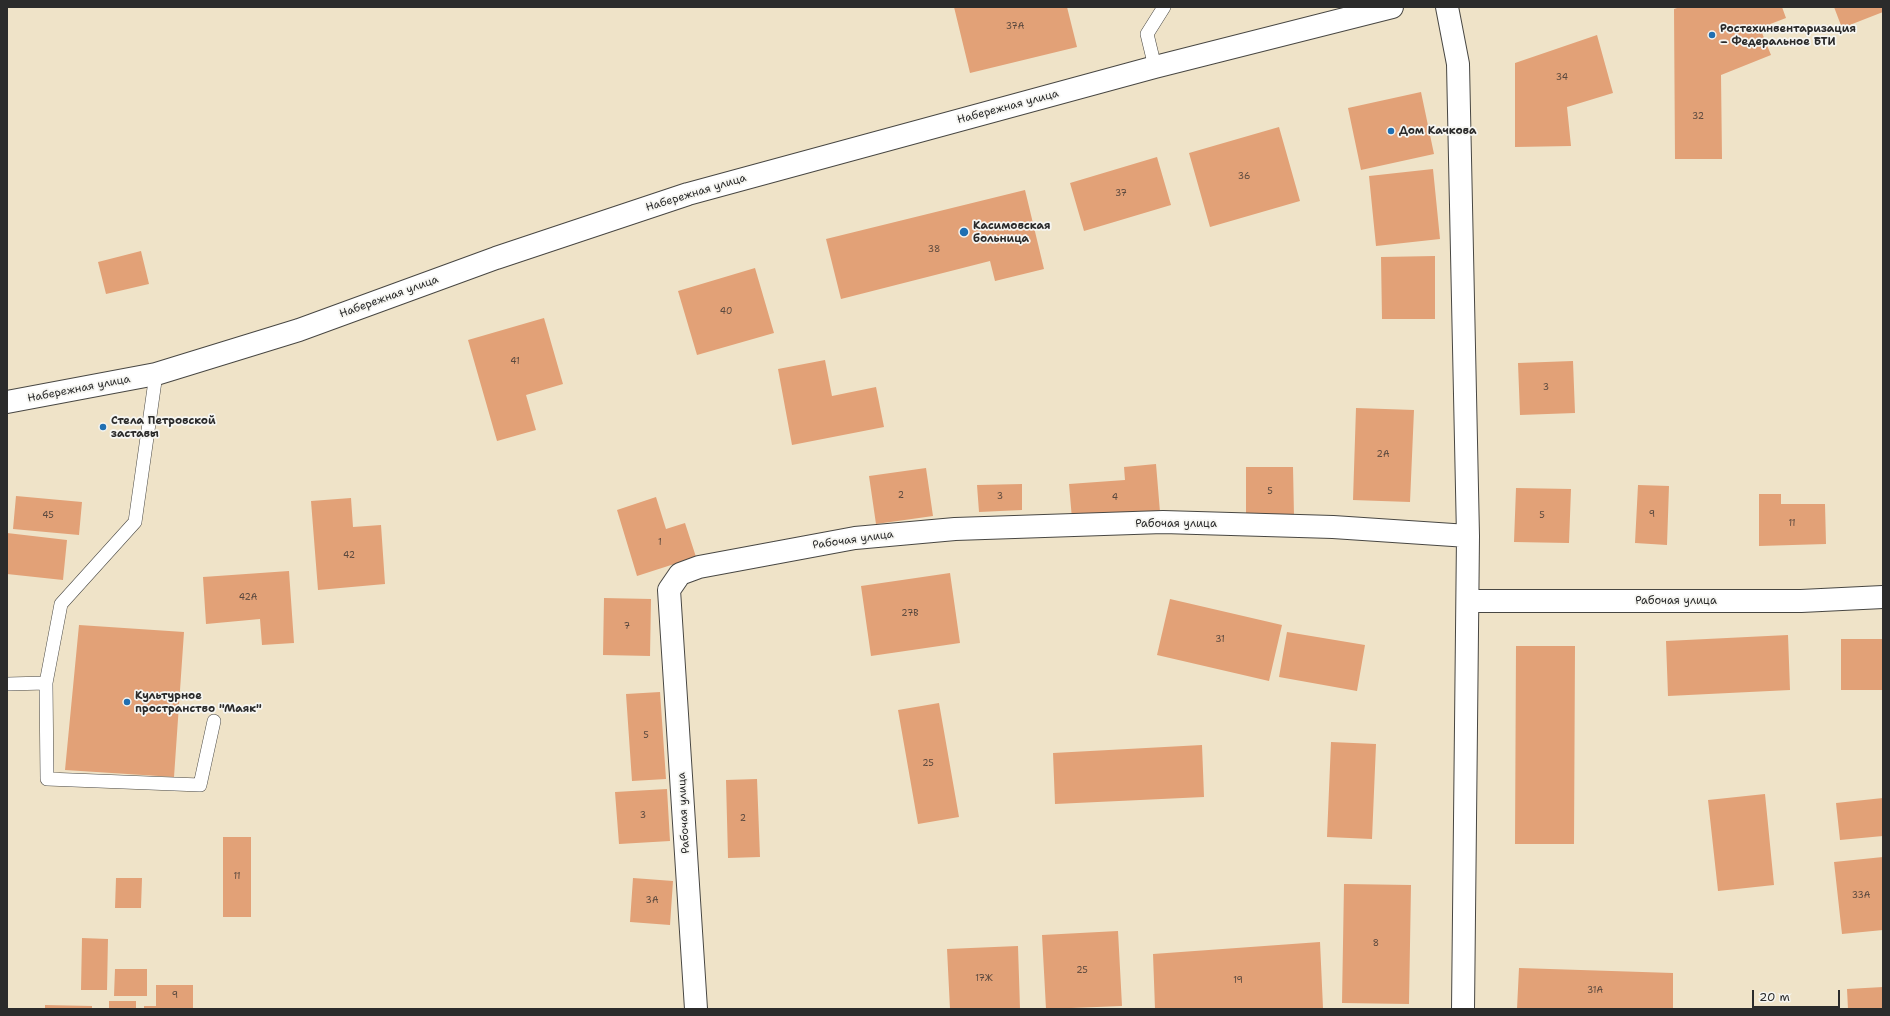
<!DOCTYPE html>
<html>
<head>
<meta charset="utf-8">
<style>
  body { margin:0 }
  #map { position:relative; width:1890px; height:1016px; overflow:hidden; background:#efe3c8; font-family:"Shantell Sans",sans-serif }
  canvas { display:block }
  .frame { position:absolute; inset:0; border:8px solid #2b2b2b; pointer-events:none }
  .scale { position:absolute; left:1752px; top:990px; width:88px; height:18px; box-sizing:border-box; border:2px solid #2b2b2b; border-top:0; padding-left:5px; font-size:12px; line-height:14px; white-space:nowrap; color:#2b2b2b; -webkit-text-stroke:3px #f6f6f2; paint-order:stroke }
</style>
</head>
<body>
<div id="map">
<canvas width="1890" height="1016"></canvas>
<div class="frame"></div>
<div class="scale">20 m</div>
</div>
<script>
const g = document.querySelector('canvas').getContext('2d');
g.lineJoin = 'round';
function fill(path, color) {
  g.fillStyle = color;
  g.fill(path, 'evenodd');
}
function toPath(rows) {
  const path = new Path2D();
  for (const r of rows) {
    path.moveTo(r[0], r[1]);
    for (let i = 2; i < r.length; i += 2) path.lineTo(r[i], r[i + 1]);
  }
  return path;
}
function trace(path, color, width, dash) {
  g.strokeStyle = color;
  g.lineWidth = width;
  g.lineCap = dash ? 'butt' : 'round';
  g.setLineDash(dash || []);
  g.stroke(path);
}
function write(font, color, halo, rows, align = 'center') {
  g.font = font + ' "Shantell Sans",sans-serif';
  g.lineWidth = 3.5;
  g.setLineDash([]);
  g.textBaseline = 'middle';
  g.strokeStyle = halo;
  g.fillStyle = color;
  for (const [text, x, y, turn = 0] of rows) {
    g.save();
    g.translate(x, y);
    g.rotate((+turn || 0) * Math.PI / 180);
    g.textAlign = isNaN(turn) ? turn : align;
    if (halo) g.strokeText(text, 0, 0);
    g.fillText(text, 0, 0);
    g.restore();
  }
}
const building = toPath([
  [954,7,1067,7,1077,47,970,73],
  [1680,7,1782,7,1786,18,1760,28,1771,55,1721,75,1722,159,1675,159,1674,9],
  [1834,7,1883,7,1883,12,1842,28],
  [1597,35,1613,93,1567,107,1571,146,1515,147,1515,63],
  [1421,92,1434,154,1361,170,1348,108],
  [1279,127,1300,201,1210,227,1189,153],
  [1157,157,1171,205,1084,231,1070,183],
  [1433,169,1440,239,1376,246,1369,176],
  [1025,190,1044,269,995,281,990,261,841,299,826,239],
  [141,251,149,284,106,294,98,262],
  [1435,256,1435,319,1382,319,1381,257],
  [755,268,774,333,697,355,678,291],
  [544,318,563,384,526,395,536,430,497,441,468,340],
  [825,360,832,396,876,387,884,427,792,445,778,369],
  [1573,361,1575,413,1520,415,1518,363],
  [1356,408,1414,410,1410,502,1353,500],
  [1156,464,1160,512,1072,519,1069,484,1125,480,1124,467],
  [1246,467,1293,467,1294,516,1246,517],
  [926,468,933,516,876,524,869,476],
  [1022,484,1022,510,979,512,977,485],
  [1638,485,1669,486,1667,545,1635,543],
  [1516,488,1571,489,1569,543,1514,542],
  [1759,494,1781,494,1781,504,1825,504,1826,544,1759,546],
  [16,496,82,502,79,535,13,529],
  [656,497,666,529,685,523,696,557,637,576,617,510],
  [351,498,353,527,381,525,385,584,318,590,311,501],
  [7,533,67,540,63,580,7,574],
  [289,571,294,643,262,645,260,619,206,624,203,577],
  [950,573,960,643,871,656,861,586],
  [604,598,651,599,650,656,603,655],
  [1170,599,1282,625,1269,681,1157,655],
  [79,625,184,632,174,777,65,770],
  [1287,632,1365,645,1357,691,1279,677],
  [1788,635,1790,690,1668,696,1666,641],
  [1841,639,1883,639,1883,690,1841,690],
  [1516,646,1575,646,1574,844,1515,844],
  [660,692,666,779,632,781,626,694],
  [939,703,959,817,918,824,898,710],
  [1331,742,1376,744,1372,839,1327,837],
  [1202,745,1204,797,1055,804,1053,753],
  [757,779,760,857,728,858,726,780],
  [667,789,670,841,619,844,615,792],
  [1765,794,1774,885,1718,891,1708,800],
  [1883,798,1883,836,1840,840,1836,803],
  [223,837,251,837,251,917,223,917],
  [1883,857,1883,930,1842,934,1834,862],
  [116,878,142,878,141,908,115,908],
  [633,878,673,881,670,925,630,922],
  [1344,884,1411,885,1409,1004,1342,1003],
  [1118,931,1122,1006,1046,1009,1042,935],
  [82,938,108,939,107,990,81,990],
  [1320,942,1323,1008,1155,1009,1153,954],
  [1018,946,1020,1009,950,1009,947,949],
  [1519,968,1673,973,1673,1009,1517,1009],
  [115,969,147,969,147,996,114,996],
  [156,985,193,985,193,1009,144,1009,144,1006,156,1006],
  [1883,987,1883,1009,1848,1009,1847,989],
  [109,1001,136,1001,136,1009,109,1009],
  [45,1005,92,1006,92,1009,45,1009]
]);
const service = toPath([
  [1155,67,1147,34,1164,7],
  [156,374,135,522,61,604,46,683,47,779,200,785,214,721],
  [7,684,46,683]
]);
const minor = toPath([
  [1447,7,1458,64,1468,536,1463,1009],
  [7,402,156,374,299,330,496,258,688,194,1155,67,1392,7],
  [1468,601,1801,601,1883,597],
  [696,1009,669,590,680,574,699,567,855,538,955,529,1163,522,1333,527,1468,536]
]);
const markers = [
  [1712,35,4,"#1f6fb2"],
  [1391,131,4,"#1f6fb2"],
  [964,232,5,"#1f6fb2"],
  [103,427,4,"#1f6fb2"],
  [127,702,4,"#1f6fb2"]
];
const numberNames = [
  ["37А",1015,27],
  ["34",1562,78],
  ["32",1698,117],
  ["36",1244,177],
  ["37",1121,194],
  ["38",934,250],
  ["40",726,312],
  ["41",515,362],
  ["3",1546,388],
  ["2А",1383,455],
  ["5",1270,492],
  ["2",901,496],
  ["3",1000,497],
  ["4",1115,498],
  ["9",1652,515],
  ["45",48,516],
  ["5",1542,516],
  ["11",1792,524],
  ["1",660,543],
  ["42",349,556],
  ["42А",248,598],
  ["27В",910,614],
  ["7",627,627],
  ["31",1220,640],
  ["5",646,736],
  ["25",928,764],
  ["3",643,816],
  ["2",743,819],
  ["11",237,877],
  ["33А",1861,896],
  ["3А",652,901],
  ["8",1376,944],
  ["25",1082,971],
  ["17Ж",984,979],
  ["19",1238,981],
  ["31А",1595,991],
  ["9",175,996]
];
const poiNames = [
  ["Ростехинвентаризация",1720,29],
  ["– Федеральное БТИ",1720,42],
  ["Дом Качкова",1399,131],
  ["Касимовская",973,226],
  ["больница",973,239],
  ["Стела Петровской",111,421],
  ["заставы",111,434],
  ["Культурное",135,696],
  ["пространство \"Маяк\"",135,709]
];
const streetNames = [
  ["Набережная улица",1008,107,-15],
  ["Набережная улица",696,193,-17],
  ["Набережная улица",389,297,-20],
  ["Набережная улица",79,389,-11],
  ["Рабочая улица",1176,524],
  ["Рабочая улица",853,540,-8],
  ["Рабочая улица",1676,601],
  ["Рабочая улица",684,813,-93]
];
fill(building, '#e2a177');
trace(service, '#484743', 14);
trace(minor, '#484743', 24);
trace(service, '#fff', 13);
trace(minor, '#fff', 22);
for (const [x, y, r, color] of markers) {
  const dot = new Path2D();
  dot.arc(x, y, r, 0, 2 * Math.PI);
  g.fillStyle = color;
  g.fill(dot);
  trace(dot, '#f6f6f2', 1.5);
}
write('9px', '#59483e', null, numberNames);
write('bold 11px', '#2b2b2b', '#f6f6f2', poiNames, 'left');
write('11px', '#2b2b2b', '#f6f6f2', streetNames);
</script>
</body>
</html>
